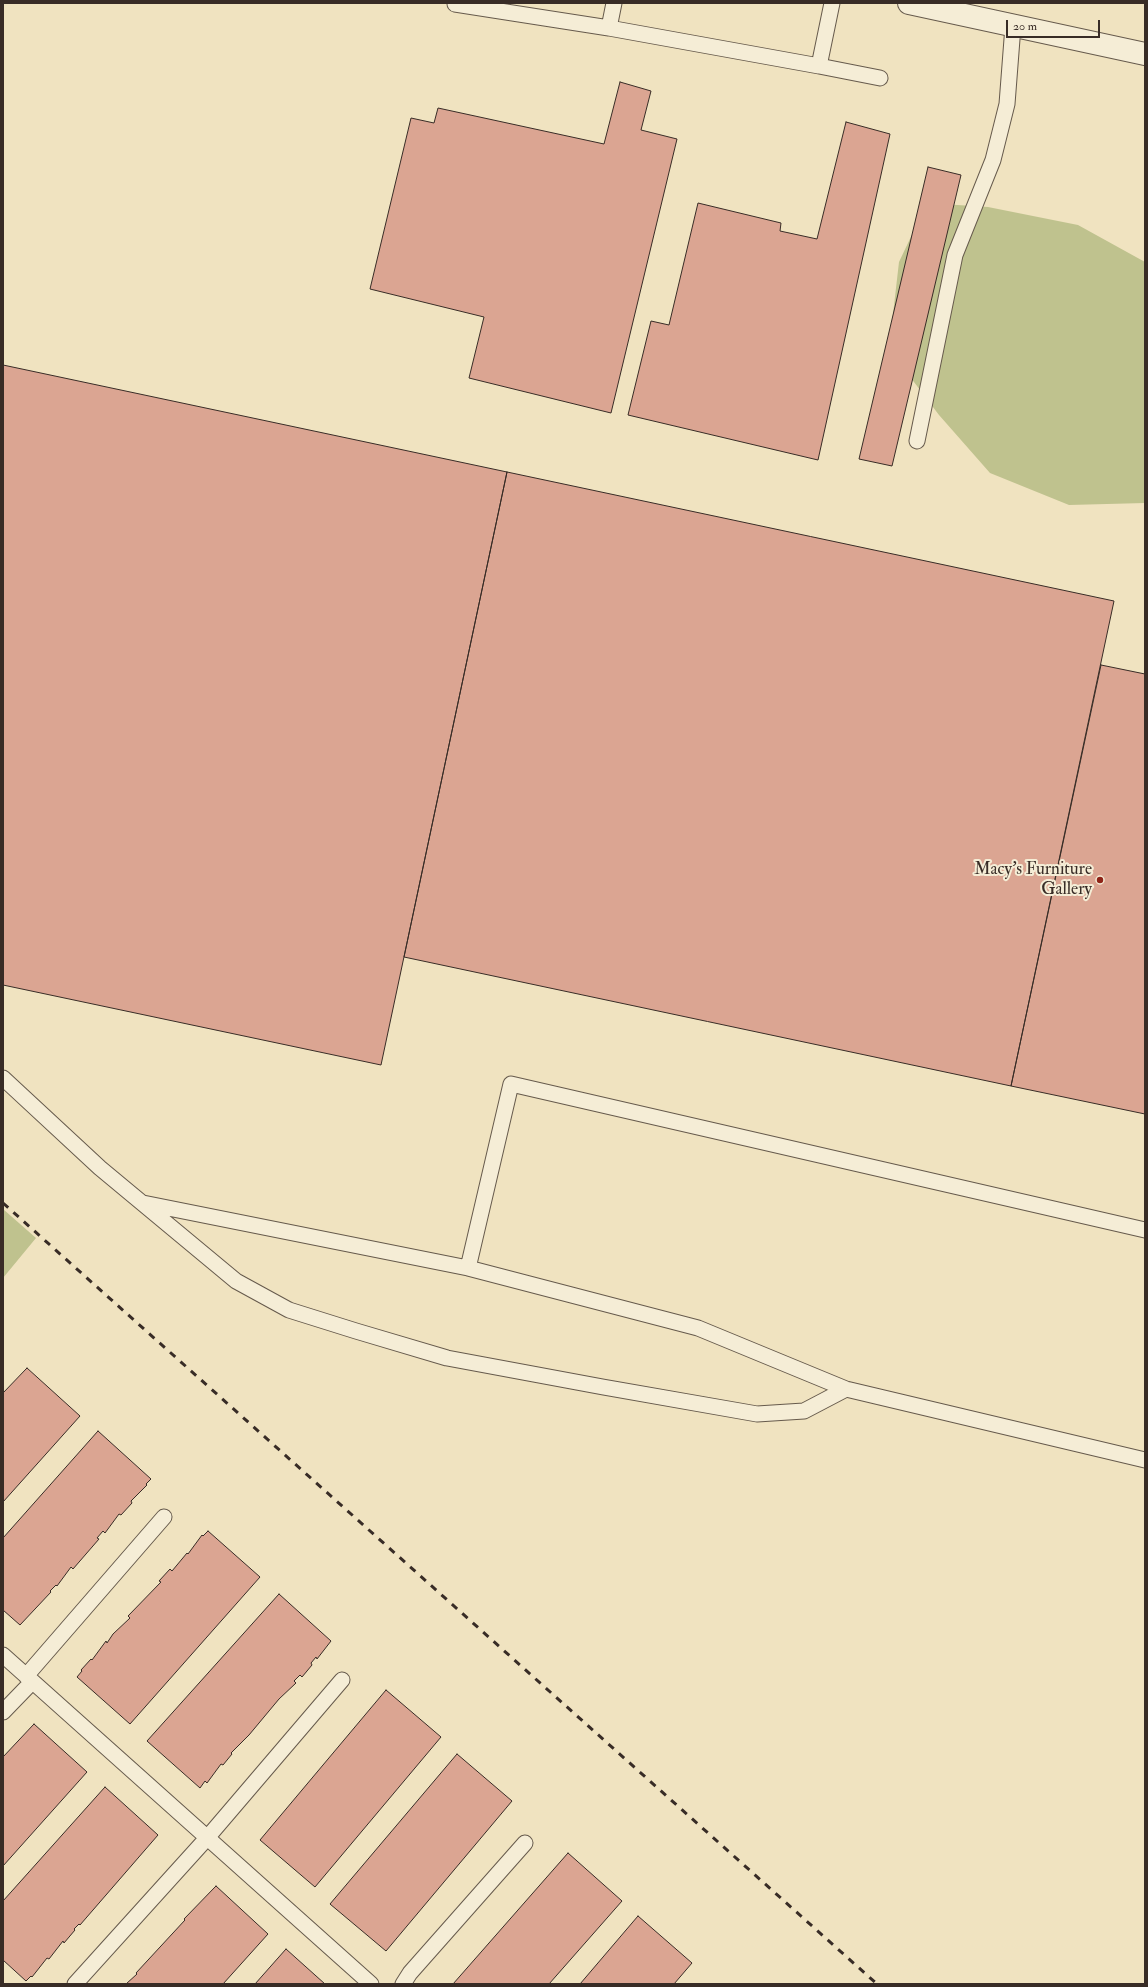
<!DOCTYPE html>
<html>
<head>
<meta charset="utf-8">
<style>
  body { margin:0 }
  #map { position:relative; width:1148px; height:1987px; overflow:hidden; background:#f0e3c0; font-family:"IM FELL Double Pica",serif }
  canvas { display:block }
  .frame { position:absolute; inset:0; border:4px solid #382c26; pointer-events:none }
  .scale { position:absolute; left:1006px; top:20px; width:94px; height:18px; box-sizing:border-box; border:2px solid #382c26; border-top:0; padding-left:5px; font-size:12px; line-height:14px; white-space:nowrap; color:#382c26; -webkit-text-stroke:3px #f5edd6; paint-order:stroke }
</style>
</head>
<body>
<div id="map">
<canvas width="1148" height="1987"></canvas>
<div class="frame"></div>
<div class="scale">20 m</div>
</div>
<script>
const g = document.querySelector('canvas').getContext('2d');
g.lineJoin = 'round';
function fill(path, color) {
  g.fillStyle = color;
  g.fill(path, 'evenodd');
}
function toPath(rows) {
  const path = new Path2D();
  for (const r of rows) {
    path.moveTo(r[0], r[1]);
    for (let i = 2; i < r.length; i += 2) path.lineTo(r[i], r[i + 1]);
  }
  return path;
}
function trace(path, color, width, dash) {
  g.strokeStyle = color;
  g.lineWidth = width;
  g.lineCap = dash ? 'butt' : 'round';
  g.setLineDash(dash || []);
  g.stroke(path);
}
function write(font, color, halo, rows, align = 'center') {
  g.font = font + ' "IM FELL Double Pica",serif';
  g.lineWidth = 4;
  g.setLineDash([]);
  g.textBaseline = 'middle';
  g.strokeStyle = halo;
  g.fillStyle = color;
  for (const [text, x, y, turn = 0] of rows) {
    g.save();
    g.translate(x, y);
    g.rotate((+turn || 0) * Math.PI / 180);
    g.textAlign = isNaN(turn) ? turn : align;
    if (halo) g.strokeText(text, 0, 0);
    g.fillText(text, 0, 0);
    g.restore();
  }
}
const green = toPath([
  [927,203,988,207,1078,225,1145,262,1145,503,1069,505,990,473,939,415,889,349,899,262],
  [3,1209,36,1238,3,1278]
]);
const building = toPath([
  [620,82,651,91,641,130,677,139,611,413,469,378,484,317,370,289,411,118,434,123,438,108,604,144,620,82],
  [846,122,890,134,818,460,628,415,651,321,669,325,698,203,781,223,780,231,817,239,846,122],
  [928,167,961,175,892,466,859,459,928,167],
  [3,365,507,472,381,1065,3,985,3,365],
  [507,472,1114,601,1011,1086,404,957,507,472],
  [1101,665,1145,674,1145,1114,1011,1086,1101,665],
  [27,1368,80,1416,3,1502,3,1393,27,1368],
  [98,1431,151,1479,146,1484,147,1485,131,1501,132,1503,121,1515,119,1514,105,1533,103,1531,97,1538,99,1539,73,1569,71,1567,57,1586,56,1585,50,1591,51,1592,20,1625,3,1610,3,1538,98,1431],
  [208,1531,260,1577,130,1724,77,1677,82,1671,81,1670,91,1659,92,1660,106,1641,107,1643,113,1634,130,1618,128,1616,161,1582,159,1581,170,1569,172,1571,187,1553,188,1554,202,1535,203,1536,208,1531],
  [279,1594,331,1641,317,1659,316,1657,311,1663,312,1665,302,1677,300,1675,294,1681,296,1683,279,1699,249,1735,231,1753,232,1754,223,1765,221,1764,207,1783,205,1781,200,1788,147,1741,279,1594],
  [386,1690,441,1737,315,1887,260,1840,386,1690],
  [34,1724,87,1772,3,1866,3,1757,34,1724],
  [457,1754,512,1801,386,1951,330,1904,457,1754],
  [105,1787,158,1835,80,1925,79,1924,74,1929,75,1930,64,1943,63,1941,49,1959,47,1958,32,1977,31,1976,26,1981,3,1960,3,1901,105,1787],
  [568,1853,622,1901,549,1984,453,1984,568,1853],
  [216,1886,268,1934,223,1984,126,1984,137,1974,136,1973,185,1920,184,1919,216,1886],
  [638,1916,692,1963,674,1984,580,1984,638,1916],
  [286,1949,325,1984,255,1984,286,1949]
]);
const service = toPath([
  [455,4,609,28,614,3],
  [609,28,819,66,832,3],
  [819,66,880,78],
  [917,441,955,255,993,160,1007,104,1013,26],
  [3,1078,100,1168,236,1281,289,1310,356,1331,447,1358,603,1387,757,1414,804,1411,846,1389],
  [143,1203,468,1268,698,1328,846,1389,1145,1460],
  [468,1268,511,1084,1145,1230],
  [3,1655,371,1984],
  [26,1676,164,1517],
  [3,1712,32,1682],
  [75,1984,207,1838,342,1680],
  [403,1984,410,1973,525,1843]
]);
const minor = toPath([
  [909,3,1145,54]
]);
const rail = toPath([
  [3,1203,877,1984]
]);
const markers = [
  [1100,880,4,"#8f2418"]
];
const poiNames = [
  ["Macy's Furniture",1092,870],
  ["Gallery",1092,890]
];
fill(green, '#bfc28e');
fill(building, '#dba592');
trace(building, '#382c26', 1);
trace(service, '#665a4c', 17);
trace(minor, '#665a4c', 24);
trace(service, '#f5edd6', 15);
trace(minor, '#f5edd6', 22);
trace(rail, '#382c26', 3, [7, 7]);
for (const [x, y, r, color] of markers) {
  const dot = new Path2D();
  dot.arc(x, y, r, 0, 2 * Math.PI);
  g.fillStyle = color;
  g.fill(dot);
  trace(dot, '#f5edd6', 1.5);
}
write('17px', '#382c26', '#f5edd6', poiNames, 'right');
</script>
</body>
</html>
